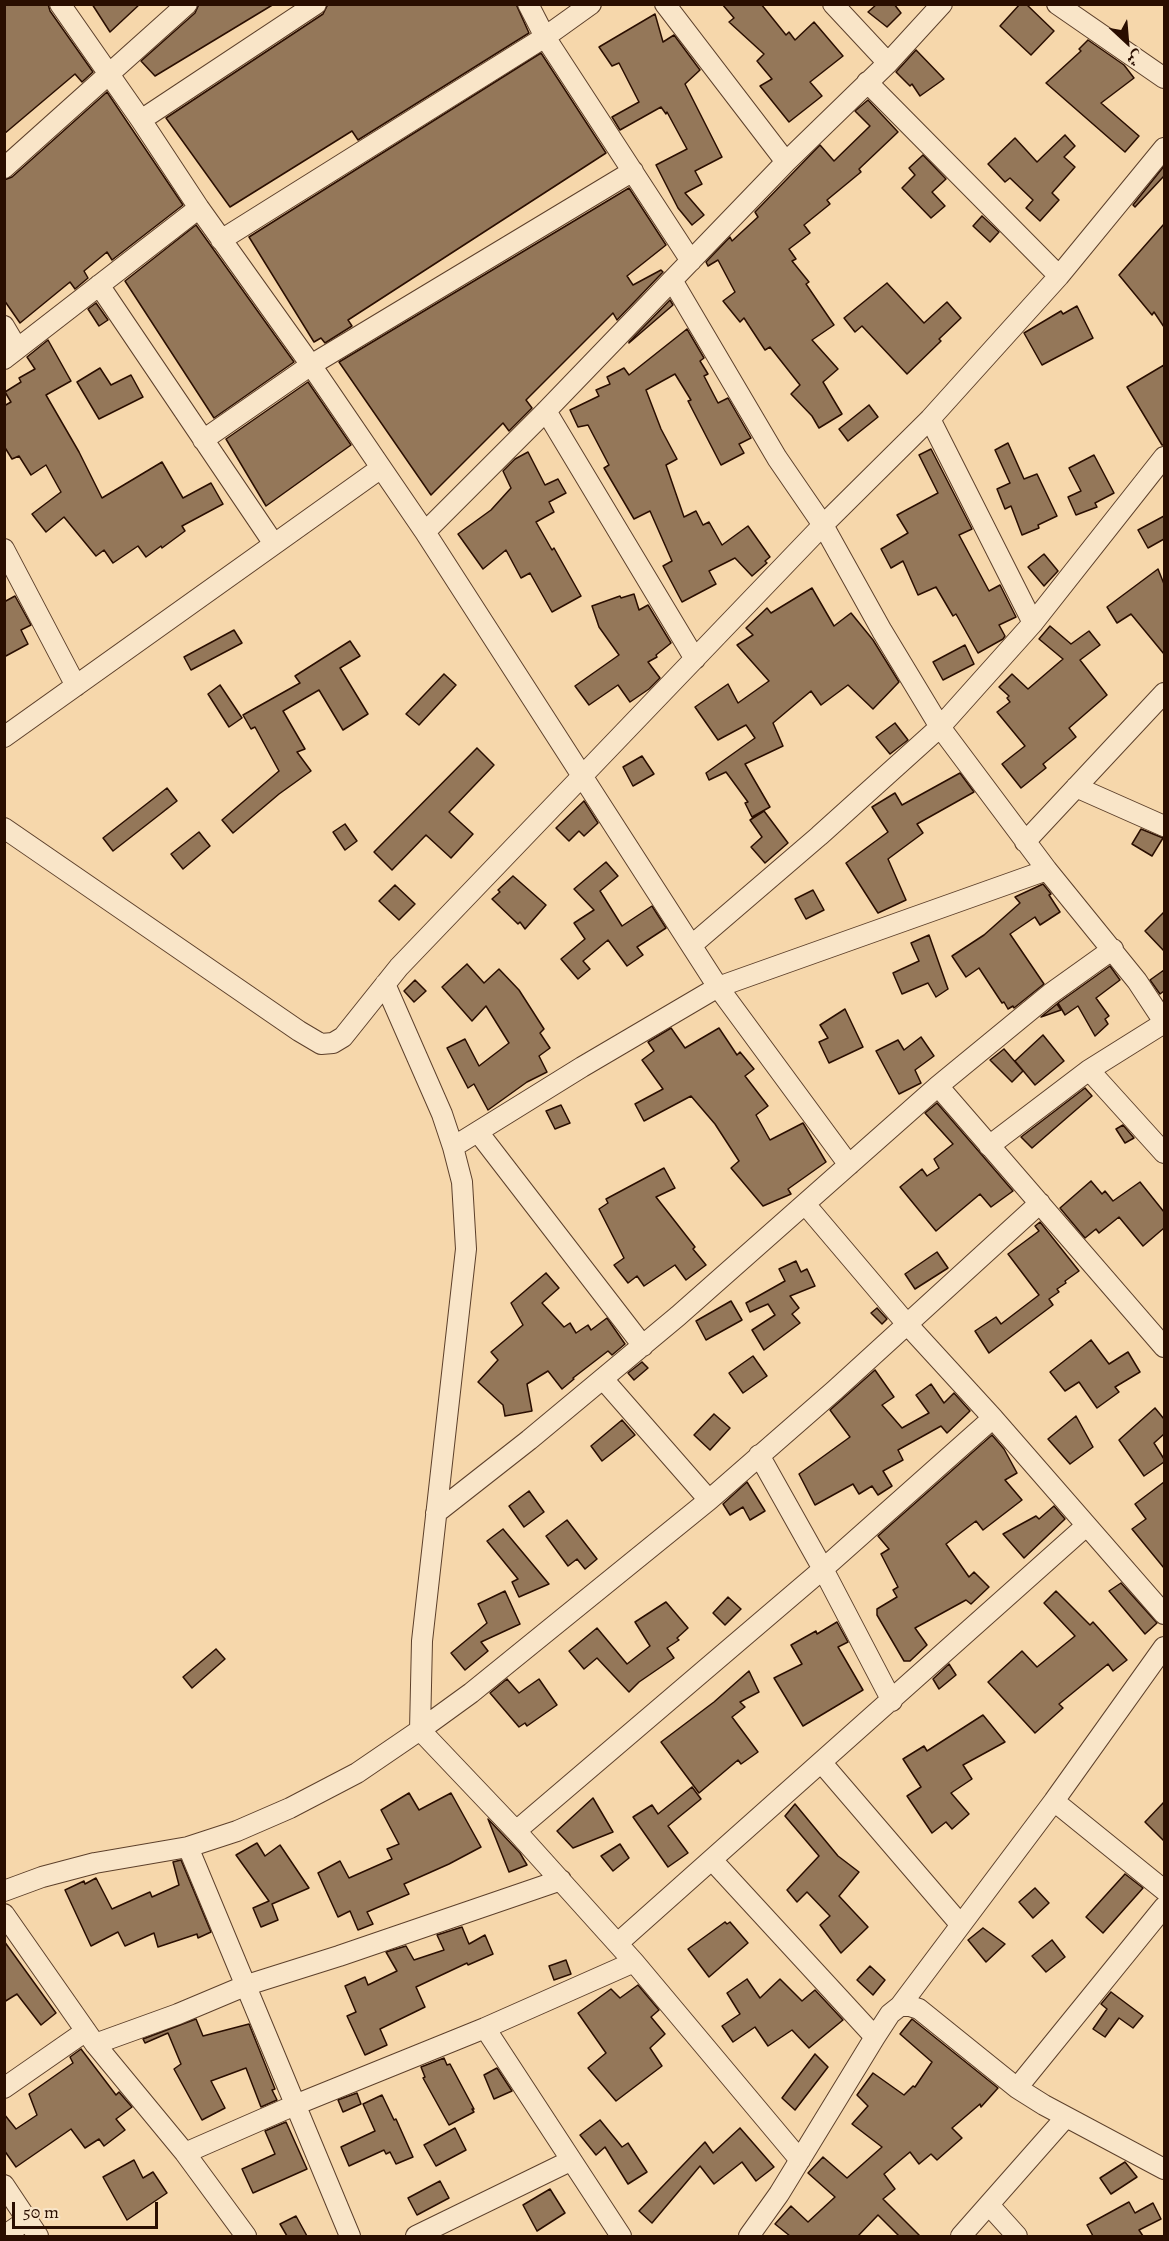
<!DOCTYPE html>
<html>
<head>
<meta charset="utf-8">
<style>
  body { margin:0 }
  #map { position:relative; width:1169px; height:2241px; overflow:hidden; background:#f6d7ab; font-family:Alegreya,Amiri,serif }
  canvas { display:block }
  .frame { position:absolute; inset:0; border:6px solid #2a0e00; pointer-events:none }
  .north { position:absolute; left:1097px; top:12px; width:60px; height:60px; -webkit-text-stroke:4px #f9e5c8; paint-order:stroke; rotate:154deg; font-size:16px; font-weight:700; line-height:24px; text-align:center; color:#2a0e00 }
  .north::after { content:''; display:block; margin:auto; width:21px; height:27px; background:#2a0e00; clip-path:polygon(50% 0,100% 100%,50% 72%,0 100%) }
  .scale { position:absolute; left:12px; top:2202px; width:146px; height:27px; box-sizing:border-box; border:3px solid #2a0e00; border-top:0; padding-left:8px; font-size:18px; line-height:21px; white-space:nowrap; color:#2a0e00; -webkit-text-stroke:4px #f9e5c8; paint-order:stroke }
</style>
</head>
<body>
<div id="map">
<canvas width="1169" height="2241"></canvas>
<div class="frame"></div>
<div class="north">ش</div>
<div class="scale">50 m</div>
</div>
<script>
const g = document.querySelector('canvas').getContext('2d');
g.lineJoin = 'round';
function fill(path, color) {
  g.fillStyle = color;
  g.fill(path, 'evenodd');
}
function toPath(rows) {
  const path = new Path2D();
  for (const r of rows) {
    path.moveTo(r[0], r[1]);
    for (let i = 2; i < r.length; i += 2) path.lineTo(r[i], r[i + 1]);
  }
  return path;
}
function trace(path, color, width, dash) {
  g.strokeStyle = color;
  g.lineWidth = width;
  g.lineCap = dash ? 'butt' : 'round';
  g.setLineDash(dash || []);
  g.stroke(path);
}
const building = toPath([
  [4,4,48,4,50,11,93,72,82,82,75,74,4,134,4,4],
  [92,4,140,4,110,32,92,4],
  [199,4,274,4,155,76,141,61,195,13,199,4],
  [328,4,516,4,529,33,358,140,352,131,230,207,166,118,323,14,328,4],
  [722,4,761,4,786,35,789,32,795,40,814,22,843,56,810,82,822,96,789,122,760,86,772,79,757,61,764,54,729,22,734,18,722,4],
  [877,4,894,4,901,13,887,27,868,12,877,4],
  [1020,4,1026,4,1054,31,1031,55,1000,26,1020,4],
  [655,14,663,42,674,35,700,70,685,84,722,157,695,171,702,184,685,193,704,215,692,225,678,208,656,165,687,149,667,112,666,114,661,107,620,130,612,117,639,102,619,63,612,66,599,47,655,14],
  [1088,40,1124,65,1134,78,1101,103,1139,136,1125,152,1046,83,1081,51,1079,49,1088,40],
  [916,50,944,79,920,96,912,84,910,86,896,72,916,50],
  [541,53,606,153,348,320,352,326,325,343,321,338,314,342,249,237,541,53],
  [107,92,183,205,112,260,107,252,84,271,88,278,75,289,70,282,20,323,4,300,4,180,12,177,107,92],
  [868,100,898,132,859,169,861,172,827,200,830,204,804,225,810,233,789,249,796,259,792,261,809,282,806,284,834,325,812,340,838,369,823,382,842,414,819,428,812,416,791,394,800,385,770,347,765,350,744,318,740,322,723,301,735,292,718,260,708,266,706,262,730,237,732,241,758,217,755,212,820,145,834,161,870,126,855,111,868,100],
  [1065,135,1075,146,1064,157,1075,167,1052,193,1059,200,1040,221,1026,208,1033,200,1010,178,1005,182,988,164,1015,138,1037,162,1065,135],
  [923,155,946,179,932,192,945,206,931,218,902,188,915,175,909,168,923,155],
  [1164,166,1164,176,1135,207,1133,205,1164,166],
  [629,188,666,245,627,276,633,285,661,270,663,272,617,320,613,313,526,400,532,408,509,431,503,423,431,495,339,362,629,188],
  [982,216,999,232,990,242,973,226,982,216],
  [1164,224,1164,327,1154,312,1152,315,1119,275,1164,224],
  [196,225,294,362,214,418,125,281,196,225],
  [887,283,924,323,947,302,961,318,939,339,941,341,907,374,862,326,855,332,844,318,887,283],
  [670,300,673,305,629,343,629,342,670,300],
  [96,303,108,320,99,326,88,309,96,303],
  [1077,306,1093,338,1042,365,1024,333,1061,311,1063,314,1077,306],
  [687,329,704,358,700,361,708,374,704,376,718,403,728,398,751,438,739,444,744,453,721,465,688,401,691,400,675,374,646,390,661,429,677,459,666,465,684,517,696,511,703,525,709,522,722,545,748,526,770,557,765,561,767,563,752,576,735,558,709,571,716,584,682,602,663,566,672,561,650,511,634,519,604,468,609,465,588,425,578,427,570,410,599,396,596,390,610,384,607,377,624,368,629,375,687,329],
  [48,340,71,381,46,395,79,452,102,498,162,462,183,498,211,483,223,504,182,526,185,531,162,548,161,546,146,557,138,546,113,563,104,550,96,556,64,517,46,532,32,514,61,492,46,465,31,475,19,456,12,459,4,446,4,406,11,402,5,392,21,382,19,378,35,369,27,357,48,340],
  [1164,365,1164,445,1162,445,1127,387,1164,365],
  [100,368,111,385,131,375,143,397,99,419,77,382,100,368],
  [308,382,351,445,266,506,226,439,308,382],
  [869,405,878,417,848,441,839,429,869,405],
  [1008,443,1024,479,1037,474,1057,516,1038,525,1039,528,1022,535,1011,506,1005,509,997,489,1010,483,995,450,1008,443],
  [931,449,972,529,959,535,989,591,1000,585,1016,617,999,625,1005,636,1003,639,978,653,956,614,953,616,936,587,918,595,903,561,891,568,881,549,908,533,897,515,938,493,919,455,931,449],
  [528,452,545,485,558,479,566,493,549,502,554,512,536,522,552,550,554,548,581,596,552,612,530,573,521,578,506,550,483,569,458,534,491,510,511,488,503,471,515,459,528,452],
  [1094,455,1114,493,1095,503,1097,507,1076,515,1068,497,1081,491,1069,468,1094,455],
  [1164,516,1164,539,1148,548,1138,530,1164,516],
  [1044,554,1058,571,1044,586,1028,567,1044,554],
  [1158,569,1164,584,1164,654,1131,614,1117,623,1107,607,1158,569],
  [812,588,834,626,851,613,873,640,899,682,873,709,848,685,821,705,811,691,773,723,783,746,745,764,770,807,752,817,745,803,748,802,726,772,709,780,706,773,755,738,746,725,718,740,695,707,728,684,738,703,769,681,737,645,753,635,746,628,767,608,771,613,812,588],
  [634,594,639,610,648,605,671,643,656,655,657,657,648,662,660,678,649,689,630,702,618,685,589,705,575,686,619,655,599,627,592,606,620,596,621,598,634,594],
  [15,596,31,625,21,630,28,644,4,657,4,602,15,596],
  [1050,626,1071,644,1089,631,1100,645,1080,660,1107,695,1069,728,1076,737,1043,764,1046,768,1021,788,1002,764,1025,746,997,712,1010,702,1007,698,1009,696,999,687,1012,674,1028,689,1063,659,1039,639,1050,626],
  [234,630,242,643,191,670,184,657,234,630],
  [350,641,360,656,340,668,368,714,343,730,319,690,283,711,305,749,297,752,311,771,279,794,233,833,222,820,279,771,255,727,251,729,243,715,300,683,295,676,350,641],
  [965,645,974,664,943,680,933,662,965,645],
  [444,674,456,685,419,725,406,714,444,674],
  [220,685,242,718,229,727,208,694,220,685],
  [895,723,908,740,890,754,876,737,895,723],
  [477,748,494,765,449,812,473,834,451,858,426,835,392,870,374,852,477,748],
  [642,756,654,774,633,786,623,767,642,756],
  [960,773,974,792,917,824,923,833,888,859,906,900,878,913,846,863,888,832,872,807,895,793,902,805,960,773],
  [167,788,177,801,113,851,103,838,167,788],
  [584,801,598,823,584,836,579,831,569,841,556,828,584,801],
  [764,811,788,843,765,863,751,847,762,837,750,820,764,811],
  [345,824,357,841,345,850,333,832,345,824],
  [1141,829,1163,838,1152,856,1132,844,1141,829],
  [199,832,210,846,183,869,171,854,199,832],
  [606,862,618,876,600,891,622,926,652,906,666,928,637,947,643,955,627,966,608,940,583,961,590,969,578,979,561,959,585,939,574,923,594,910,574,889,606,862],
  [513,876,546,905,525,929,520,922,518,924,492,899,500,892,498,890,513,876],
  [1043,884,1051,894,1049,895,1060,912,1040,925,1035,917,1010,934,1044,984,1014,1008,1013,1006,1008,1009,1004,1002,1002,1003,979,968,966,977,952,956,984,935,1020,903,1015,897,1043,884],
  [395,885,415,904,399,920,379,901,395,885],
  [813,890,824,910,806,919,795,899,813,890],
  [1164,912,1164,951,1145,931,1164,912],
  [929,935,948,989,936,997,928,983,902,994,893,973,919,961,911,943,929,935],
  [467,964,484,983,499,969,519,990,544,1029,540,1033,550,1048,539,1056,547,1072,527,1082,488,1110,474,1084,468,1088,447,1048,465,1039,479,1066,509,1043,486,1006,472,1021,442,987,467,964],
  [1110,966,1120,980,1096,998,1109,1016,1105,1019,1108,1024,1095,1036,1078,1006,1065,1015,1058,1003,1110,966],
  [1164,970,1164,991,1160,994,1150,980,1164,970],
  [415,980,426,991,414,1002,404,991,415,980],
  [1057,1004,1061,1010,1041,1017,1057,1004],
  [845,1009,863,1047,829,1063,819,1042,828,1038,820,1025,845,1009],
  [671,1028,685,1048,719,1028,737,1055,740,1052,754,1069,745,1076,768,1106,756,1115,770,1140,803,1123,826,1162,788,1189,791,1194,763,1206,731,1168,739,1161,715,1124,691,1096,644,1121,635,1104,663,1089,642,1060,654,1051,648,1042,671,1028],
  [1043,1035,1064,1061,1035,1085,1015,1061,1043,1035],
  [921,1037,934,1056,915,1070,921,1083,899,1094,876,1051,898,1040,904,1050,921,1037],
  [1004,1049,1023,1071,1012,1082,990,1060,1004,1049],
  [1085,1088,1092,1096,1032,1148,1021,1137,1085,1088],
  [937,1103,1013,1191,991,1207,980,1194,936,1231,900,1187,922,1169,927,1176,939,1168,934,1159,953,1144,925,1113,937,1103],
  [561,1105,570,1123,555,1129,546,1111,561,1105],
  [1123,1125,1134,1138,1125,1143,1116,1129,1123,1125],
  [664,1168,675,1188,656,1197,695,1247,693,1249,706,1265,686,1280,675,1265,644,1286,637,1276,628,1283,614,1265,624,1258,599,1209,608,1203,606,1199,664,1168],
  [1091,1181,1102,1194,1105,1191,1113,1201,1140,1182,1164,1212,1164,1228,1143,1246,1119,1217,1099,1233,1096,1229,1085,1238,1060,1208,1091,1181],
  [1040,1222,1079,1271,1065,1281,1066,1283,1057,1289,1059,1292,1049,1299,1053,1305,989,1353,975,1331,996,1317,1001,1324,1039,1295,1008,1254,1039,1231,1035,1226,1040,1222],
  [937,1252,948,1268,915,1289,905,1274,937,1252],
  [796,1261,801,1272,807,1269,815,1286,790,1296,799,1308,792,1314,800,1323,764,1350,752,1330,775,1315,768,1304,750,1312,746,1303,785,1281,779,1269,796,1261],
  [546,1273,559,1288,542,1303,564,1327,570,1323,576,1333,588,1325,591,1330,607,1318,625,1344,612,1355,608,1351,573,1378,574,1379,562,1389,548,1371,527,1384,532,1411,505,1416,503,1405,478,1382,498,1360,491,1352,523,1325,511,1303,546,1273],
  [731,1301,742,1320,706,1340,696,1321,731,1301],
  [877,1308,887,1319,882,1324,871,1313,877,1308],
  [1091,1340,1109,1364,1128,1352,1140,1372,1115,1387,1119,1392,1097,1408,1079,1382,1065,1391,1050,1372,1091,1340],
  [753,1356,767,1376,743,1393,729,1373,753,1356],
  [642,1362,648,1368,634,1380,628,1373,642,1362],
  [875,1370,894,1397,882,1405,902,1428,929,1413,916,1395,931,1384,944,1403,954,1393,970,1411,947,1433,941,1426,898,1450,903,1460,883,1471,892,1486,878,1495,872,1486,859,1494,853,1484,815,1505,799,1474,850,1437,830,1410,875,1370],
  [1155,1408,1164,1419,1164,1434,1154,1443,1164,1459,1164,1462,1144,1476,1119,1440,1155,1408],
  [714,1414,730,1428,710,1450,694,1435,714,1414],
  [1076,1416,1093,1447,1070,1464,1048,1439,1076,1416],
  [622,1420,635,1435,602,1461,591,1446,622,1420],
  [992,1435,1004,1449,1017,1473,1005,1480,1022,1500,983,1530,976,1521,946,1544,969,1577,974,1572,989,1587,971,1604,966,1600,915,1628,927,1645,910,1661,904,1661,877,1615,877,1609,897,1597,893,1590,898,1587,881,1554,889,1549,878,1536,992,1435],
  [747,1482,765,1511,750,1520,743,1507,730,1515,723,1504,747,1482],
  [1164,1482,1164,1568,1132,1529,1146,1519,1135,1504,1164,1482],
  [529,1491,544,1512,524,1527,509,1506,529,1491],
  [1054,1506,1065,1519,1024,1558,1003,1534,1036,1516,1039,1519,1054,1506],
  [567,1520,597,1559,585,1569,577,1559,568,1566,546,1536,567,1520],
  [503,1529,549,1584,519,1597,512,1582,518,1579,487,1541,503,1529],
  [1121,1583,1157,1623,1145,1634,1109,1591,1121,1583],
  [505,1591,520,1624,481,1642,488,1651,465,1670,451,1653,487,1623,478,1604,505,1591],
  [1056,1591,1090,1625,1093,1622,1127,1660,1113,1671,1108,1664,1059,1704,1063,1708,1035,1733,988,1682,1022,1651,1037,1667,1075,1636,1044,1603,1056,1591],
  [728,1597,741,1609,725,1625,713,1613,728,1597],
  [666,1602,688,1628,677,1638,679,1640,667,1648,674,1658,639,1682,629,1692,597,1658,584,1669,569,1651,597,1628,627,1664,650,1646,635,1622,666,1602],
  [837,1622,848,1642,838,1647,863,1690,803,1726,774,1678,802,1664,791,1645,816,1631,817,1634,837,1622],
  [216,1649,225,1659,192,1688,183,1677,216,1649],
  [949,1664,956,1675,939,1689,933,1679,949,1664],
  [749,1671,759,1692,740,1702,745,1707,732,1717,758,1752,741,1764,738,1760,699,1793,661,1742,714,1702,749,1671],
  [507,1679,519,1693,539,1679,557,1705,527,1726,525,1723,519,1727,490,1693,507,1679],
  [983,1715,1005,1742,963,1765,972,1779,951,1793,969,1814,952,1829,946,1822,932,1833,907,1796,921,1787,903,1759,924,1746,927,1751,983,1715],
  [692,1787,701,1799,668,1826,688,1853,668,1867,633,1817,652,1805,658,1814,692,1787],
  [409,1793,419,1810,451,1793,481,1847,449,1864,404,1884,409,1894,367,1912,373,1924,358,1930,350,1911,338,1917,318,1873,340,1861,349,1878,392,1859,387,1849,399,1844,381,1810,409,1793],
  [593,1798,613,1832,573,1848,557,1831,593,1798],
  [1164,1802,1164,1841,1145,1822,1164,1802],
  [795,1804,838,1856,859,1872,839,1896,868,1927,841,1953,820,1925,830,1916,807,1892,797,1902,787,1890,819,1856,785,1816,795,1804],
  [488,1819,520,1853,527,1865,509,1872,488,1819],
  [257,1843,265,1856,280,1845,309,1888,272,1904,278,1920,261,1927,253,1908,269,1901,236,1855,257,1843],
  [620,1844,629,1858,613,1871,601,1856,620,1844],
  [181,1860,211,1932,198,1938,197,1934,158,1947,154,1933,125,1946,118,1932,91,1946,65,1890,84,1881,85,1884,96,1878,112,1909,150,1892,152,1897,179,1885,173,1862,181,1860],
  [1125,1874,1143,1888,1103,1933,1086,1917,1125,1874],
  [1035,1888,1049,1903,1033,1918,1019,1902,1035,1888],
  [725,1922,727,1924,730,1922,748,1943,709,1977,688,1949,725,1922],
  [462,1927,469,1944,485,1935,493,1954,468,1965,467,1963,416,1987,425,2007,380,2029,387,2045,365,2055,347,2016,356,2012,345,1986,365,1977,368,1985,397,1971,386,1952,406,1946,414,1960,444,1950,437,1935,462,1927],
  [983,1928,1005,1944,986,1962,968,1940,983,1928],
  [1052,1940,1065,1957,1046,1972,1032,1956,1052,1940],
  [4,1941,56,2013,41,2025,17,1994,4,2002,4,1941],
  [566,1960,571,1974,554,1980,549,1966,566,1960],
  [870,1966,885,1980,873,1995,857,1980,870,1966],
  [747,1979,760,1998,780,1979,802,2001,815,1990,843,2020,809,2048,792,2030,768,2046,755,2027,733,2042,722,2026,740,2014,727,1993,747,1979],
  [638,1985,659,2010,651,2017,665,2034,650,2048,662,2066,616,2101,588,2068,606,2053,578,2013,611,1989,620,1998,638,1985],
  [1111,1992,1143,2016,1133,2028,1119,2018,1105,2037,1093,2029,1107,2009,1101,2004,1111,1992],
  [196,2019,203,2036,249,2024,275,2089,272,2090,277,2100,261,2107,246,2068,211,2081,225,2108,202,2120,174,2069,181,2064,168,2033,145,2043,143,2039,196,2019],
  [912,2019,998,2088,981,2107,980,2104,952,2128,962,2138,937,2160,931,2154,919,2164,910,2152,884,2174,895,2189,883,2199,920,2236,899,2236,878,2215,858,2236,790,2236,775,2224,791,2206,808,2222,835,2197,808,2173,823,2157,847,2178,882,2147,852,2124,868,2106,857,2095,873,2073,904,2095,913,2086,915,2087,932,2062,900,2034,912,2019],
  [81,2049,116,2095,119,2092,132,2107,116,2119,125,2130,104,2146,99,2139,85,2148,71,2129,16,2167,4,2150,4,2114,16,2129,37,2115,29,2094,73,2063,70,2057,81,2049],
  [815,2054,828,2067,795,2110,782,2098,815,2054],
  [444,2058,447,2065,450,2064,474,2109,472,2109,474,2112,449,2125,423,2078,425,2077,421,2067,444,2058],
  [497,2068,512,2091,494,2099,484,2075,497,2068],
  [357,2093,361,2104,343,2112,338,2100,357,2093],
  [382,2095,394,2120,396,2119,413,2157,396,2164,390,2152,386,2154,384,2150,349,2166,341,2147,375,2131,363,2104,382,2095],
  [600,2120,622,2147,628,2143,647,2172,628,2184,605,2147,596,2155,580,2135,600,2120],
  [286,2122,307,2169,253,2193,242,2169,275,2154,265,2131,286,2122],
  [455,2128,466,2150,436,2166,424,2145,455,2128],
  [740,2128,774,2167,756,2181,742,2162,714,2184,700,2166,652,2223,639,2211,705,2142,713,2153,740,2128],
  [134,2160,143,2178,153,2172,167,2193,127,2220,103,2177,134,2160],
  [1125,2162,1137,2177,1111,2194,1100,2178,1125,2162],
  [440,2181,449,2198,417,2215,408,2198,440,2181],
  [550,2189,565,2213,537,2231,523,2205,550,2189],
  [1129,2202,1135,2213,1153,2203,1161,2219,1139,2230,1143,2236,1093,2236,1087,2225,1129,2202],
  [296,2216,307,2236,287,2236,280,2224,296,2216]
]);
const street = toPath([
  [60,4,141,120,199,208,311,365,425,532,718,987,849,1165],
  [528,4,545,37,691,261],
  [665,4,786,162],
  [833,4,888,63],
  [1057,4,1164,78],
  [867,82,1059,276],
  [141,120,316,4],
  [4,168,187,4],
  [221,240,545,37,591,4],
  [672,280,777,458,823,525,882,631,940,727,1047,870,1137,981,1164,1022],
  [99,285,274,544],
  [4,326,17,348],
  [4,359,199,208],
  [546,411,695,659],
  [930,419,1033,623],
  [203,440,311,365,633,171],
  [425,532,546,411,786,162,888,63,942,4],
  [4,549,76,686],
  [4,737,381,468],
  [1076,787,1164,826],
  [4,828,299,1031,321,1044,333,1043,343,1037,399,967,823,525,930,419,1059,276,1164,148],
  [1025,842,1164,693],
  [692,945,819,836,940,727,1033,623,1164,457],
  [385,984,442,1114,453,1147,462,1182,466,1249,422,1641,420,1730,516,1831,634,1962,800,2160],
  [1089,1070,1164,1153],
  [938,1086,1164,1347],
  [478,1132,643,1346],
  [989,1146,1089,1070,1164,1023],
  [453,1147,582,1067,718,987,1047,870],
  [805,1204,906,1323,993,1418,1164,1614],
  [603,1379,709,1500],
  [759,1455,823,1569,892,1701],
  [436,1513,529,1440,678,1316,938,1086,1050,994,1113,949],
  [821,1762,960,1924],
  [1054,1801,1164,1890],
  [516,1831,823,1569,993,1418],
  [188,1847,350,2236],
  [712,1860,875,2037],
  [4,1891,42,1877,95,1863,188,1847,237,1831,290,1808,357,1773,420,1730,471,1693,709,1500,835,1390,1040,1203],
  [4,1914,95,2044,185,2153,246,2236],
  [618,1943,1086,1526],
  [900,2006,1054,1801,1164,1647],
  [485,2028,621,2236],
  [95,2044,178,2014,247,1985,339,1956,561,1880],
  [4,2088,86,2031],
  [1017,2088,1164,1907],
  [185,2153,295,2105,485,2028,634,1962],
  [4,2185,38,2236],
  [989,2205,1017,2236],
  [4,2236,27,2220],
  [416,2236,570,2161],
  [749,2236,779,2194,875,2037,890,2014,900,2006,910,2006,919,2009,1017,2088,1044,2105,1164,2169],
  [961,2236,1066,2117]
]);
fill(building, '#947759');
trace(building, '#2a0e00', 1.5);
trace(street, '#5d402b', 22);
trace(street, '#f9e5c8', 20);
</script>
</body>
</html>
